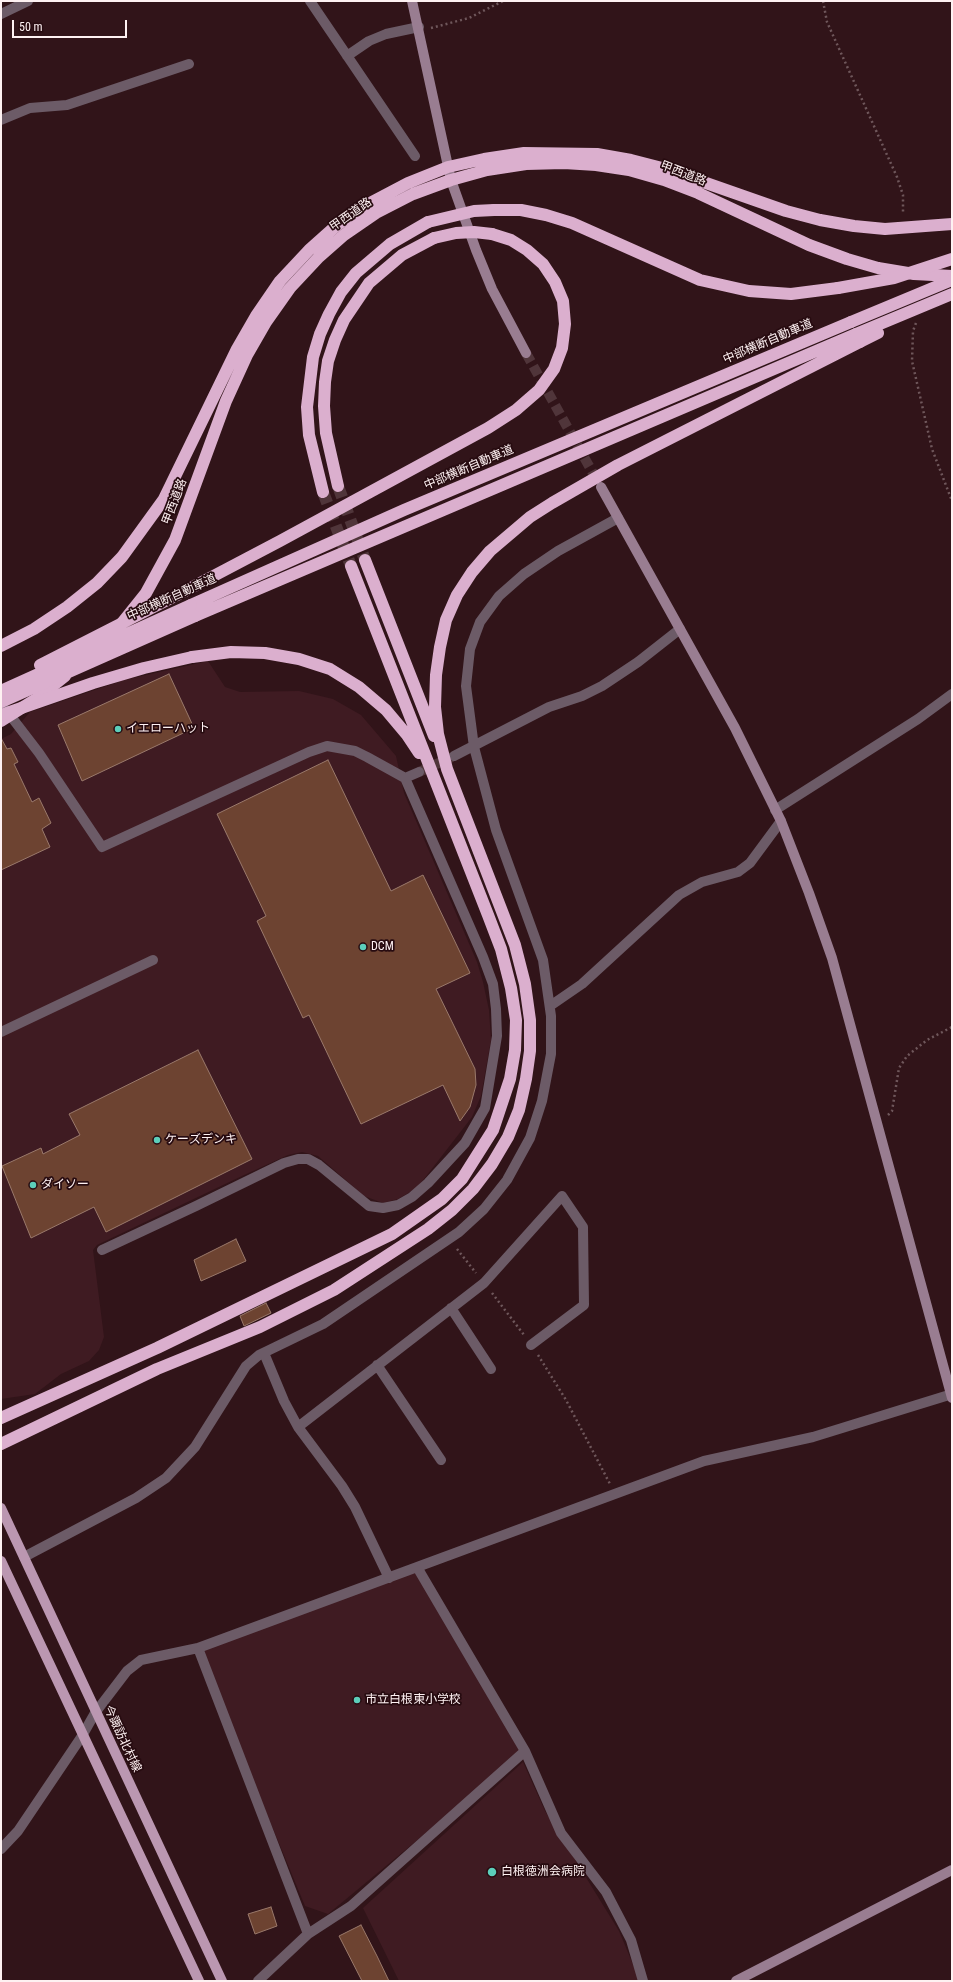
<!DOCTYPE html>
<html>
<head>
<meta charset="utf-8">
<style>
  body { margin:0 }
  #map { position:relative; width:953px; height:1982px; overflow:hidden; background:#311419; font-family:"Roboto Condensed",sans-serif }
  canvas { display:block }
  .frame { position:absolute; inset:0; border:2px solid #fef1f2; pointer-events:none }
  .scale { position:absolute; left:12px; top:20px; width:115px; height:18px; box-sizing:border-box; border:2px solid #fef1f2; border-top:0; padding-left:5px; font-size:12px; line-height:14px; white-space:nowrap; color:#fef1f2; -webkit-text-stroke:3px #270b10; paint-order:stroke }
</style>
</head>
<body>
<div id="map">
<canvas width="953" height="1982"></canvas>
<div class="frame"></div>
<div class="scale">50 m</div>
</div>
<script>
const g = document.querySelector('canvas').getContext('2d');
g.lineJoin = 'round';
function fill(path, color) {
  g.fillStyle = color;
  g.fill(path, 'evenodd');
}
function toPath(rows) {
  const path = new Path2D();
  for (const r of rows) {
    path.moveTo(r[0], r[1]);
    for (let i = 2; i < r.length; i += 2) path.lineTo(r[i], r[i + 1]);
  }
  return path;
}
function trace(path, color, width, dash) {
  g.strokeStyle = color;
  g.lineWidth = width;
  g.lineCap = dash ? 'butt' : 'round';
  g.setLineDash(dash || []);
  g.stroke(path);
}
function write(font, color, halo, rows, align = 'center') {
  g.font = font + ' "Roboto Condensed","Noto Sans JP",sans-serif';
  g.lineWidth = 3.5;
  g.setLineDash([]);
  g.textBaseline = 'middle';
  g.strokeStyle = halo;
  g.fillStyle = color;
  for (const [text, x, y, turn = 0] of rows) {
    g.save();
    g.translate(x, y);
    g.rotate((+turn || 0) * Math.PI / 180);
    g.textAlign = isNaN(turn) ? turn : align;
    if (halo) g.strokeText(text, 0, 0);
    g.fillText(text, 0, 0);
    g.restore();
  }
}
const built = toPath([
  [208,661,225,687,240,692,299,691,333,699,361,715,396,756,404,793,477,962,483,982,489,1010,491,1040,481,1096,472,1117,417,1188,398,1199,383,1203,364,1196,318,1156,302,1152,288,1155,242,1176,97,1245,93,1250,104,1337,99,1350,89,1361,61,1374,35,1394,1,1399,1,739,11,734,30,712,124,680],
  [417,1567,525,1751,328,1914,305,1906,198,1648],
  [523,1762,545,1811,619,1931,640,1981,399,1981,363,1908]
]);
const building = toPath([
  [169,674,194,728,82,781,58,725,169,674],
  [1,738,7,749,11,748,18,762,14,764,32,802,39,798,51,823,42,829,50,847,1,870,1,738],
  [328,760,391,891,423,875,470,973,436,989,475,1069,476,1085,470,1107,460,1121,443,1085,361,1124,309,1015,303,1018,257,921,266,916,217,814,328,760],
  [198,1050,252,1159,106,1232,94,1207,31,1238,2,1166,41,1148,43,1154,80,1135,69,1114,198,1050],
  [236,1239,246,1261,201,1281,194,1260,236,1239],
  [266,1303,271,1313,244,1326,240,1316,266,1303],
  [271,1907,277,1926,255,1934,248,1914,271,1907],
  [361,1925,377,1956,389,1981,362,1981,339,1936,361,1925]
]);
const streetTunnel = toPath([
  [419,772,452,757]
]);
const secondaryTunnel = toPath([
  [526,353,599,484]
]);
const highwayTunnel = toPath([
  [338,486,365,560],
  [323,492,351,566]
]);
const path = toPath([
  [823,1,827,22,897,177,903,195,903,214],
  [431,28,469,18,503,1],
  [916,323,913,331,912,361,932,449,952,501],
  [888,1115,892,1111,899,1068,907,1056,927,1040,952,1027],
  [457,1249,476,1273],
  [492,1293,524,1335],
  [538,1355,566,1400,610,1484]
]);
const street = toPath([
  [310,1,415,156],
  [1,14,28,1],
  [347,56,369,41,386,34,419,27],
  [1,120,30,108,67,105,189,64],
  [6,710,39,753,102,847,309,752,327,746,355,751,367,757,405,778,483,957,493,984,496,1009,497,1036,485,1108,465,1143,428,1183,412,1197,398,1205,383,1208,369,1206,319,1165,308,1159,298,1159,284,1163,196,1206,102,1250],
  [454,756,549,707,582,696,602,686,638,662,680,629],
  [405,778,419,772],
  [775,810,918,719,952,694],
  [550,1006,582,984,679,895,702,882,738,872,750,863,781,821],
  [1,1032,153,960],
  [451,1308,491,1369],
  [264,1353,284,1401,298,1427,342,1486,355,1507,389,1578],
  [377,1365,441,1460],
  [298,1427,484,1283,562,1196,583,1227,584,1305,531,1345],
  [24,1557,136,1498,166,1478,195,1447,246,1366,259,1355,323,1324,459,1232,484,1209,507,1180,530,1138,542,1101,551,1054,551,1016,543,960,496,830,474,747,466,686,470,649,480,622,499,596,524,574,558,551,618,518],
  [417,1567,525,1751,561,1833,606,1892,631,1940,643,1981],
  [198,1648,308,1934],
  [1,1849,18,1831,82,1736,95,1713,127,1671,141,1660,198,1648,704,1461,813,1437,952,1394],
  [258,1981,308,1934,351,1906,525,1751]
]);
const secondary = toPath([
  [412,1,451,180,476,250,492,289,526,353],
  [601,487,735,728,781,821,809,893,832,958,952,1398],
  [736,1981,952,1870]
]);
const primary = toPath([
  [1,1508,222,1981],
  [1,1561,199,1981]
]);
const highway = toPath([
  [494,210,521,210,546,215,572,223,700,280,749,291,791,294,838,288],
  [338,486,326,433,324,406,325,382,328,361,335,340,344,320,369,283,402,255,434,238],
  [323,492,309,435,307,407,313,357,320,334,329,314,341,292,356,273,390,244,428,222],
  [365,560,434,736],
  [185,591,280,541,488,428,516,410,539,390,554,369,562,348,565,324,563,301,555,282,543,264,527,250,511,240,492,234],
  [191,605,404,510,851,322],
  [195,616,856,334],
  [122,623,146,593,175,540,226,401,247,355,266,322,290,288,319,257,344,235,376,213,413,194,451,180,487,170,526,164,564,163,596,165,629,170,664,180,698,193,809,245,847,259,878,268,914,274,952,276],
  [1,646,34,629,67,607,97,583,122,557,164,499,237,349,256,316,280,281,309,250,337,225,370,203,408,183,448,167,484,159,524,153,597,154,631,160,666,169,786,211,820,220,854,226,885,229,952,224],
  [192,657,231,652,265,653,299,659,330,669,359,687,386,710,407,735,419,753],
  [1,721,36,699,65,676],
  [1,1418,157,1348,392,1234,442,1199,462,1179,493,1130,510,1079,515,1050,516,1020,511,988,501,949,488,915,351,566],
  [1,1444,157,1369,260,1327,334,1290,428,1229,452,1210,473,1189,492,1164,508,1137,519,1110,526,1079,530,1051,530,1020,525,984,515,945,447,769,438,734,435,707,436,675,440,647,446,620,457,595,472,572,490,551,530,517,552,503,618,465,860,342]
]);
const highwayBridge = toPath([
  [428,222,474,211,494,210],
  [434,238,456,233,474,232,492,234],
  [838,288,894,278,952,259],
  [851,322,952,280],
  [856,334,952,294],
  [860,342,878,333],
  [40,665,185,591],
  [1,691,191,605],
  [1,702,195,616],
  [1,715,93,683,144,668,192,657]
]);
const markers = [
  [118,729,4,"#5cceba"],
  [363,947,4,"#5cceba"],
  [157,1140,4,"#5cceba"],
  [33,1185,4,"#5cceba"],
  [357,1700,4,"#5cceba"],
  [492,1872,5,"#5cceba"]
];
const streetNames = [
  ["甲西道路",683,174,21],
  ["甲西道路",351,215,-35],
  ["中部横断自動車道",768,342,-23],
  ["中部横断自動車道",469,468,-23],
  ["甲西道路",175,502,-69],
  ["中部横断自動車道",172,598,-24],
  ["今諏訪北村線",122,1739,65]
];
const poiNames = [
  ["イエローハット",126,729],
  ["DCM",371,947],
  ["ケーズデンキ",165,1140],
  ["ダイソー",41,1185],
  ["市立白根東小学校",365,1700],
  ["白根徳洲会病院",501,1872]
];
fill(built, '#3f1b22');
fill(building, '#6d4331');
trace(building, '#9a796b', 1);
trace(streetTunnel, '#50353a', 10, [10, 5]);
trace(secondaryTunnel, '#50353a', 10, [10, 5]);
trace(highwayTunnel, '#50353a', 12, [12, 6]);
trace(path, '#6f575b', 2.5, [2, 3]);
trace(street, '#6c5b67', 10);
trace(secondary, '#997d91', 10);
trace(primary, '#bb97b1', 10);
trace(highway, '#dbafce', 12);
trace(highwayBridge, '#dbafce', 12);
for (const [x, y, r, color] of markers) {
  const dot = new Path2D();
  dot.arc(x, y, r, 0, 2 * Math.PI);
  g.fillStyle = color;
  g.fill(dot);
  trace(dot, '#270b10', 1.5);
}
write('12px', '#fef1f2', '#270b10', streetNames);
write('12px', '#fef1f2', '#270b10', poiNames, 'left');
</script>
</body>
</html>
